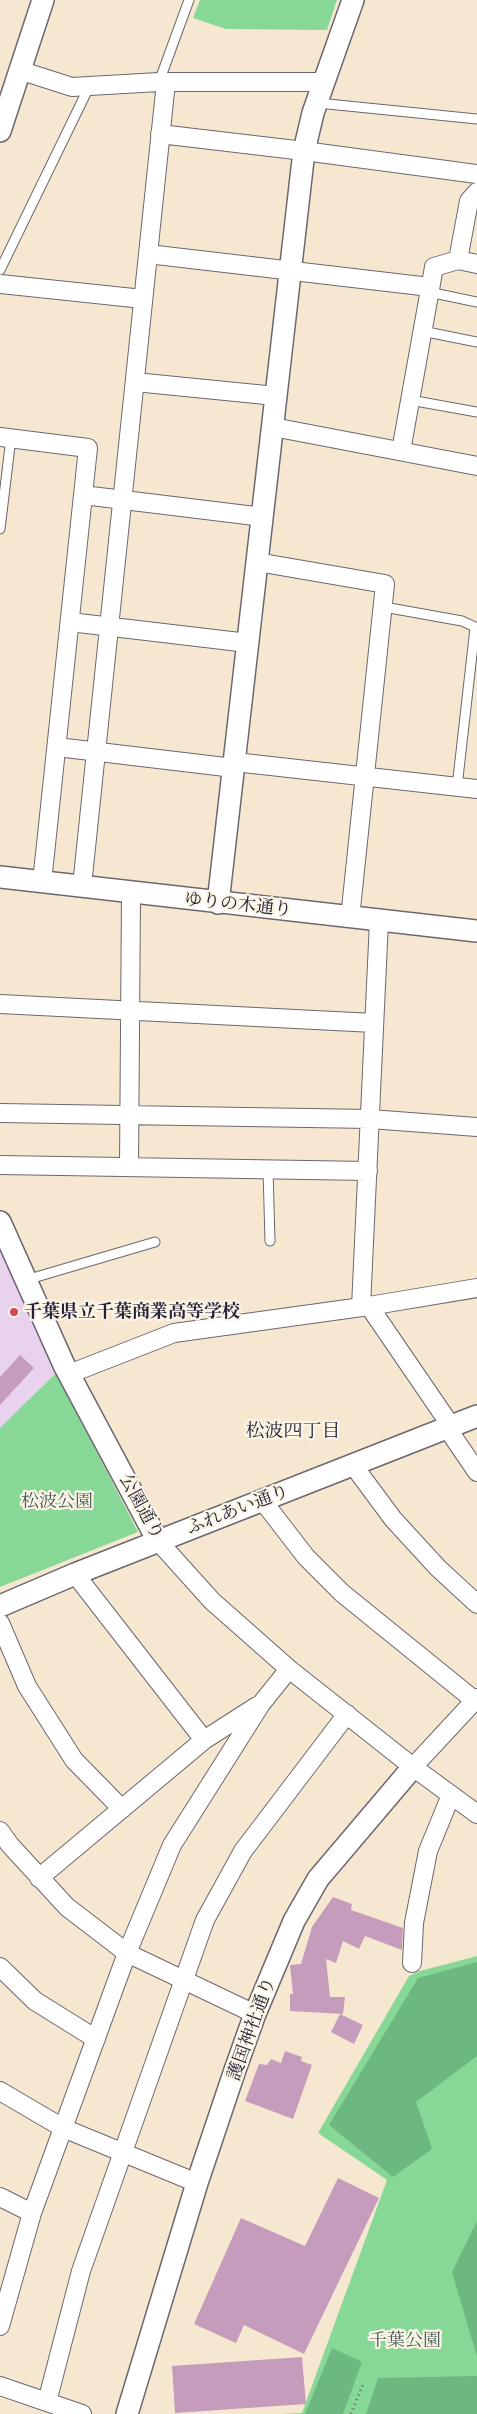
<!DOCTYPE html>
<html>
<head>
<meta charset="utf-8">
<style>
  body { margin:0 }
  canvas { display:block; background:#f6e8d0 }
</style>
</head>
<body>
<canvas width="477" height="2414"></canvas>
<script>
const g = document.querySelector('canvas').getContext('2d');
g.lineJoin = 'round';
function fill(path, color) {
  g.fillStyle = color;
  g.fill(path, 'evenodd');
}
function toPath(rows) {
  const path = new Path2D();
  for (const r of rows) {
    path.moveTo(r[0], r[1]);
    for (let i = 2; i < r.length; i += 2) path.lineTo(r[i], r[i + 1]);
  }
  return path;
}
function trace(path, color, width, dash) {
  g.strokeStyle = color;
  g.lineWidth = width;
  g.lineCap = dash ? 'butt' : 'round';
  g.setLineDash(dash || []);
  g.stroke(path);
}
function write(font, color, halo, rows, align = 'center') {
  g.font = font + ' "EB Garamond","Noto Serif JP",serif';
  g.lineWidth = 4.5;
  g.setLineDash([]);
  g.textBaseline = 'middle';
  g.strokeStyle = halo;
  g.fillStyle = color;
  for (const [text, x, y, turn = 0] of rows) {
    g.save();
    g.translate(x, y);
    g.rotate((+turn || 0) * Math.PI / 180);
    g.textAlign = isNaN(turn) ? turn : align;
    if (halo) g.strokeText(text, 0, 0);
    g.fillText(text, 0, 0);
    g.restore();
  }
}
const built = toPath([
  [0,1251,56,1373,0,1428]
]);
const green = toPath([
  [200,0,337,0,327,30,226,29,193,18],
  [56,1373,138,1532,0,1587,0,1428],
  [477,1956,477,2414,280,2414,302,2413,387,2180,318,2133,409,1976,420,1971]
]);
const forest = toPath([
  [477,1962,477,2056,416,2102,432,2149,393,2177,329,2125,418,1978],
  [477,2221,477,2357,452,2272],
  [332,2348,362,2362,343,2414,305,2414],
  [477,2376,477,2414,366,2414,378,2378]
]);
const building = toPath([
  [20,1355,34,1368,0,1405,0,1377],
  [333,1897,352,1904,351,1910,403,1928,402,1950,365,1936,359,1949,343,1941,336,1963,326,1959,330,1997,345,1997,343,2014,290,2011,290,1994,293,1994,290,1965,301,1964,312,1927],
  [340,2014,363,2025,354,2044,331,2032],
  [285,2051,302,2057,301,2061,312,2065,293,2119,245,2101,259,2064,267,2065,271,2059,281,2063],
  [338,2178,379,2198,304,2354,244,2325,236,2343,194,2324,241,2218,305,2246],
  [302,2357,306,2404,175,2413,172,2366]
]);
const path = toPath([
  [351,2414,364,2382]
]);
const service = toPath([
  [159,82,189,0],
  [318,103,477,119],
  [0,270,89,87],
  [429,292,477,302],
  [422,331,477,342],
  [410,400,477,412],
  [0,529,11,438],
  [384,607,462,621,477,628],
  [457,787,475,628],
  [268,1169,270,1241],
  [26,1280,155,1242]
]);
const minor = toPath([
  [19,70,72,87,159,82,325,82],
  [160,134,304,151,477,174],
  [148,254,430,287],
  [458,260,469,201,477,192],
  [0,284,143,299],
  [135,382,276,396],
  [273,427,477,466],
  [0,437,88,448,42,882],
  [401,451,434,267,458,260,477,264],
  [83,495,263,517],
  [257,562,385,584,350,918],
  [70,622,248,643],
  [57,747,234,768],
  [235,762,477,789],
  [82,886,166,82],
  [0,1004,374,1023],
  [0,1113,370,1119,477,1127],
  [0,1165,368,1171],
  [129,1166,131,893],
  [369,1306,451,1426],
  [361,1307,379,921],
  [69,1374,174,1333,369,1306,477,1288],
  [447,1428,477,1472],
  [353,1465,393,1519,438,1568,477,1604],
  [262,1500,306,1557,342,1593,474,1700],
  [158,1541,212,1601,289,1669,413,1767,477,1814],
  [75,1574,204,1740],
  [0,1623,27,1686,74,1760,122,1809],
  [413,1767,477,1698],
  [0,1831,10,1845,67,1907,127,1953,255,2014],
  [39,1878,204,1740,257,1706],
  [412,1963,414,1923,428,1851,451,1795],
  [0,1967,35,2001,96,2039],
  [0,2091,63,2128,197,2183],
  [0,2197,32,2213],
  [0,2326,32,2213,127,1953,172,1845,261,1704,289,1669],
  [0,2386,82,2414],
  [47,2402,81,2271,205,1920,243,1851,347,1714]
]);
const tertiary = toPath([
  [0,131,43,0],
  [0,877,477,931],
  [218,903,304,151,313,113,353,0],
  [0,1222,64,1365,158,1541],
  [0,1606,75,1574,477,1416],
  [127,2414,197,2183,235,2070,255,2014,294,1921,318,1879,413,1767]
]);
const markers = [
  [14,1312,5,"#d1495b"]
];
const streetNames = [
  ["ゆりの木通り",238,905,6],
  ["公園通り",141,1507,61],
  ["ふれあい通り",238,1510,-21],
  ["護国神社通り",252,2029,-70]
];
const poiNames = [
  ["千葉県立千葉商業高等学校",24,1312]
];
const parkNames = [
  ["松波公園",57,1502],
  ["千葉公園",405,2341]
];
const neighbourhoodNames = [
  ["松波四丁目",293,1432]
];
fill(built, '#e8d2ee');
fill(green, '#87d897');
fill(forest, '#6db880');
fill(building, '#c69cbd');
trace(service, '#6c676f', 11);
trace(minor, '#6c676f', 20);
trace(tertiary, '#6c676f', 24);
trace(path, '#6c676f', 3, [1, 4]);
trace(service, '#fff', 9);
trace(minor, '#fff', 18);
trace(tertiary, '#fff', 21);
for (const [x, y, r, color] of markers) {
  const dot = new Path2D();
  dot.arc(x, y, r, 0, 2 * Math.PI);
  g.fillStyle = color;
  g.fill(dot);
  trace(dot, '#fcf5e5', 2);
}
write('18px', '#22223b', '#fcf5e5', streetNames);
write('bold 18px', '#22223b', '#fcf5e5', poiNames, 'left');
write('18px', '#405957', '#fcf5e5', parkNames);
write('19px', '#22223b', '#fcf5e5', neighbourhoodNames);
</script>
</body>
</html>
